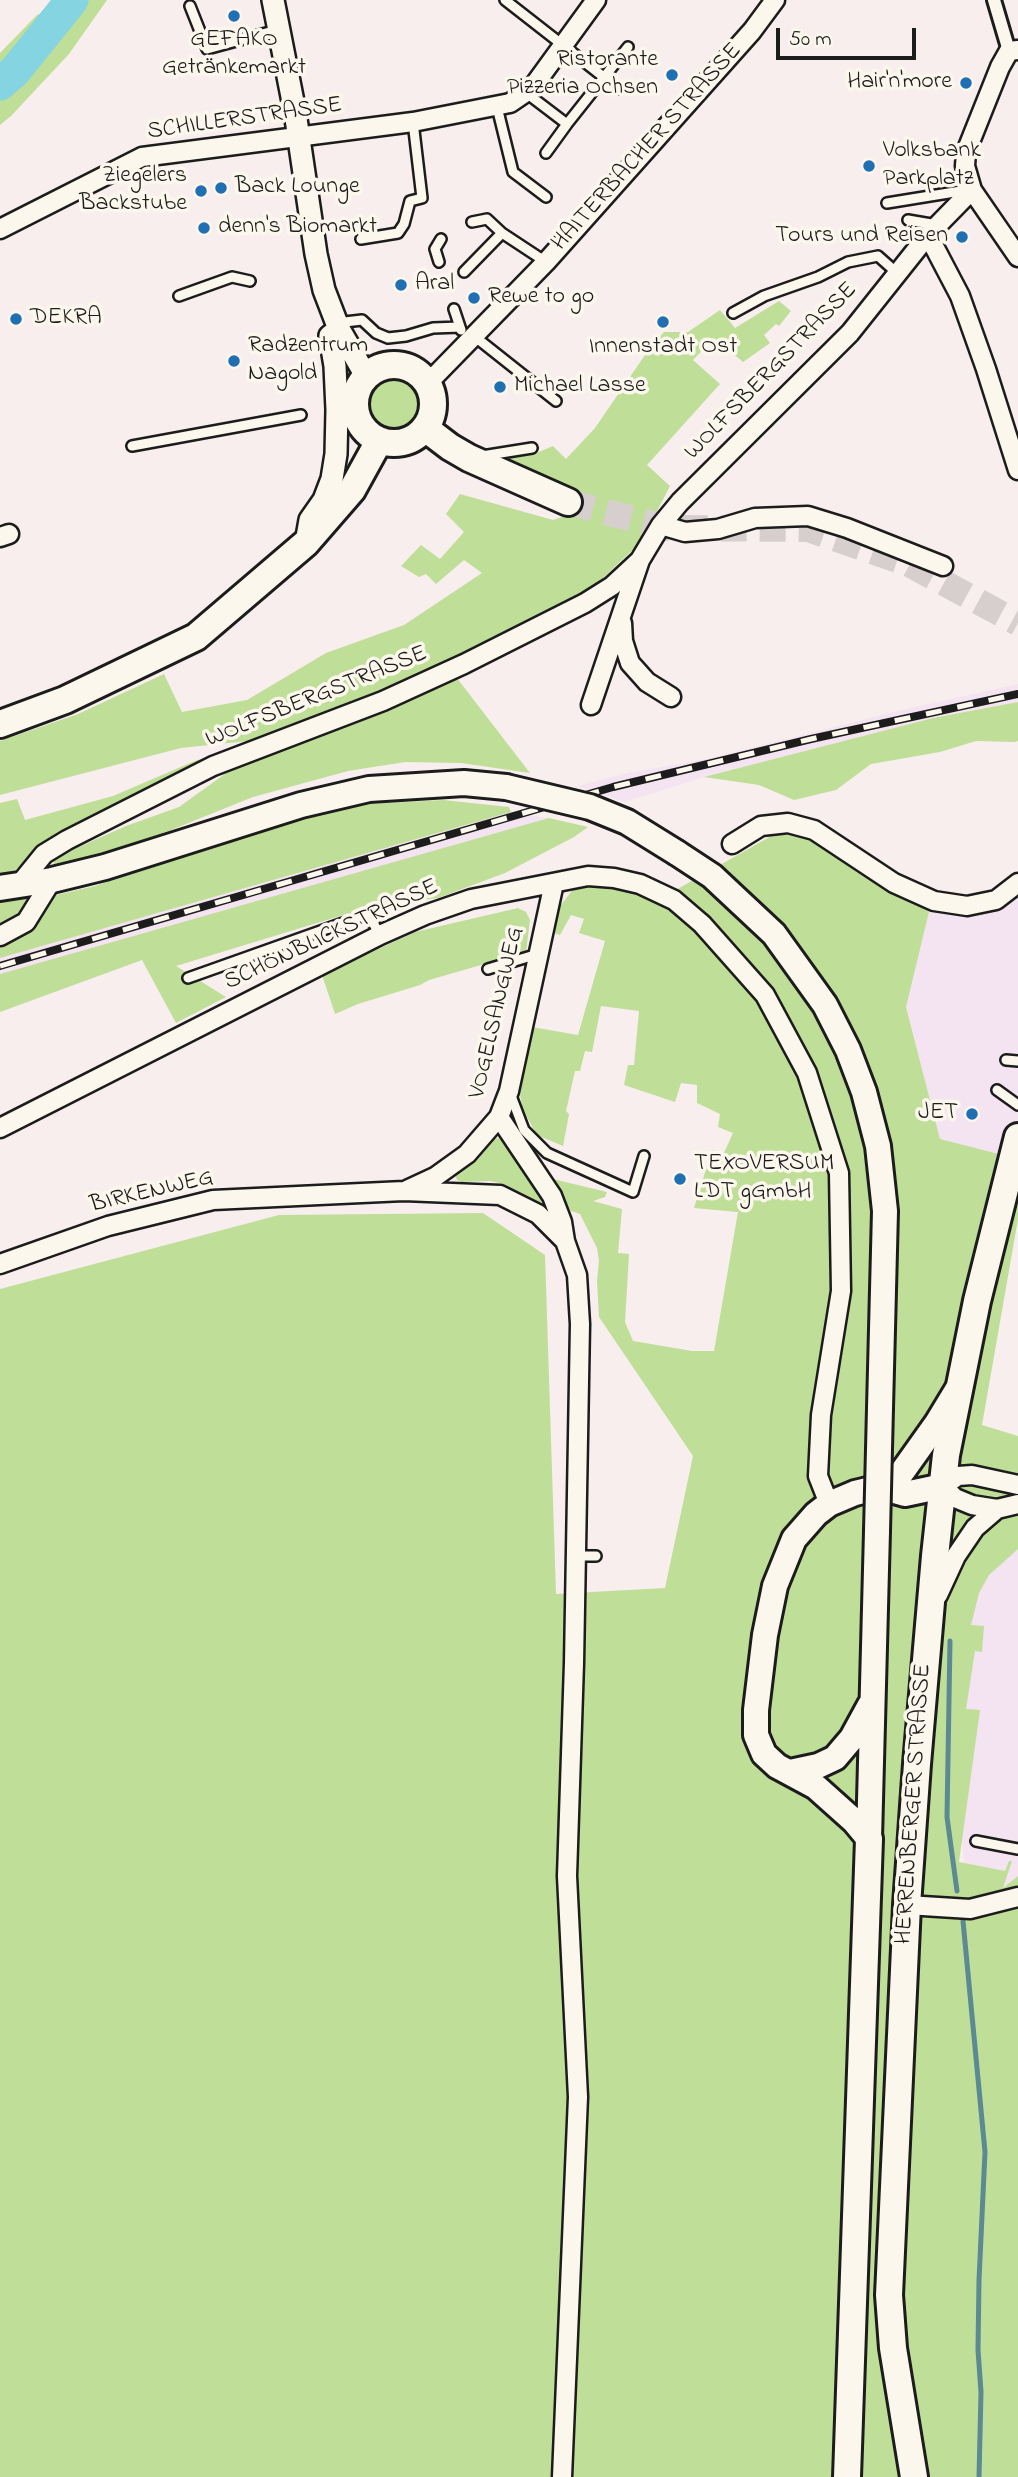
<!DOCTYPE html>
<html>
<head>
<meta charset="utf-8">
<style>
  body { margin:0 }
  #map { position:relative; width:1018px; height:2477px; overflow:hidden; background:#f8eeee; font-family:"Indie Flower",sans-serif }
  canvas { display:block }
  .scale { position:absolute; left:776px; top:28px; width:140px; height:32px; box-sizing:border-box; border:4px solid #1c1c1c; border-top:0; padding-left:9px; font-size:21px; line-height:24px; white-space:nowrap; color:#1c1c1c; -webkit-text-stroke:5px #fbf7ec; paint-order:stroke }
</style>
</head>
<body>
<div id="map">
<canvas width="1018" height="2477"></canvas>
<div class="scale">50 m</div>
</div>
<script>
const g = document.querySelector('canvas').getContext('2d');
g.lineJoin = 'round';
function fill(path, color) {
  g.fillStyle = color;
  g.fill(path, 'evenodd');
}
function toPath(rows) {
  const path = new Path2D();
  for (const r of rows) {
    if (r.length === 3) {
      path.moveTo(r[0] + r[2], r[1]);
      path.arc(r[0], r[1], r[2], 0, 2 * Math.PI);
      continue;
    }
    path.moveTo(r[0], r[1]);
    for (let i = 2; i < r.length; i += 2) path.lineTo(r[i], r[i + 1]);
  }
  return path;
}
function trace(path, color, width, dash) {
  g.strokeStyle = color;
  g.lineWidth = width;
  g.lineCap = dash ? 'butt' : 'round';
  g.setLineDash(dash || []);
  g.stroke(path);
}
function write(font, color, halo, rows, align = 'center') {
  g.font = font + ' "Indie Flower",sans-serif';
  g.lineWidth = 7;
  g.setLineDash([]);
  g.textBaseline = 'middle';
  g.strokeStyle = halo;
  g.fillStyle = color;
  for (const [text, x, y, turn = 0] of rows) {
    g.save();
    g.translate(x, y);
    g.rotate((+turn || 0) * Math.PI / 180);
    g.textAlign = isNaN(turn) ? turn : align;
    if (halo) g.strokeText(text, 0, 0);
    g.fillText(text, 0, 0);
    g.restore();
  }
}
const built = toPath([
  [1018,684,1018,702,933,718,704,777,625,802,577,786,628,773,707,759,906,709],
  [511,812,552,819,0,974,0,958],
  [1018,895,1018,1135,1004,1132,997,1155,940,1139,906,1007,929,912,963,917,995,910],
  [1018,1521,1018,1876,1002,1889,965,1876,958,1784,962,1625,976,1571]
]);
const green = toPath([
  [60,0,107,0,69,54,11,116,0,125,0,53,37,15,53,9],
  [779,301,791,311,779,326,776,324,764,335,770,343,743,362,714,338,693,360,720,384,647,465,670,486,641,542,591,589,453,673,530,773,461,763,405,762,348,771,253,797,171,830,93,858,53,867,54,861,61,855,126,826,179,807,254,753,248,741,181,748,0,795,0,741,78,714,164,674,182,712,247,700,326,653,404,625,482,573,464,560,436,584,426,574,419,577,401,566,421,545,440,559,464,532,446,514,460,494,553,520,571,514,582,492,561,487,496,457,518,457,534,454,553,446,566,459,595,428,645,355,664,332,688,332,720,310,735,328],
  [394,404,31],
  [1018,702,1018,741,1015,742,976,741,940,752,871,764,836,790,794,800,759,785,704,777,933,718],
  [228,753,38,851,15,870,0,875,0,803,17,799,25,820,113,796,197,760],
  [443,800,509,807,511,812,0,958,0,946,16,939,56,895,95,886,254,832,337,810,370,804],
  [549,818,588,827,574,837,505,873,438,898,376,905,176,966,226,997,176,1023,142,960,0,1012,0,974],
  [773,835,801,835,826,845,929,912,906,1007,940,1139,1018,1159,1018,1219,982,1425,1018,1436,1018,1549,989,1575,979,1593,971,1625,984,1626,982,1652,975,1651,966,1709,980,1710,959,1862,1005,1871,1009,1861,1012,1861,1003,1888,1018,1876,1018,2477,0,2477,0,1289,279,1215,483,1213,545,1255,556,1594,665,1588,693,1456,599,1317,597,1281,599,1261,597,1248,580,1214,571,1211,562,1203,553,1179,607,1192,605,1197,593,1201,622,1209,618,1253,629,1254,625,1322,633,1341,692,1351,714,1351,738,1212,694,1208,712,1150,724,1153,733,1133,718,1127,720,1114,697,1103,697,1085,681,1083,675,1102,624,1085,628,1065,634,1065,639,1011,601,1006,592,1052,585,1051,580,1071,575,1071,566,1111,569,1114,563,1146,537,1135,523,1110,520,1095,532,1027,578,1035,605,941,579,933,584,919,571,915,560,935,554,933,558,909,574,888,606,884,658,900],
  [34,897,22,918,0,927,0,901],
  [518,908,526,912,530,920,526,952,429,980,420,985,358,1004,335,1014,322,975,415,932],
  [498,1138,507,1143,543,1195,543,1202,538,1203,529,1199,504,1184,490,1181,462,1182,457,1180,455,1175,491,1140]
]);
const stream = toPath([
  [950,1641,947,1817,957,1891],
  [963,1921,985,2152,979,2280,978,2350,981,2392,979,2477]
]);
const river = toPath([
  [0,84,15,71,72,0]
]);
const primaryTunnel = toPath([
  [568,502,668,528,808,529,909,564,1018,623]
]);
const service = toPath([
  [505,0,619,89],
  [190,6,207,49,277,30],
  [525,92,567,124,628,47],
  [497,107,513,172,546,197],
  [546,153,567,124],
  [887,203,967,190],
  [908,220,937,225],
  [472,222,487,219,502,233],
  [361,239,398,233,404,224,410,201,422,198,413,122],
  [439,262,435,249,441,239],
  [464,272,502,233,546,262],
  [179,296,232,277,250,281],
  [454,309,461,330],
  [733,313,764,296,818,277,848,262,878,256,897,273],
  [336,323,362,320,376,333,388,338,406,336,433,328,460,327],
  [474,336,556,401],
  [132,446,301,415],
  [482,456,532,448],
  [488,969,538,954],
  [188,978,368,914,380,935],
  [1006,1060,1018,1061],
  [997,1090,1018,1105],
  [510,1093,524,1130,547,1153,633,1192,644,1156],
  [575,1556,596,1556],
  [976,1841,1018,1849]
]);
const pedestrian = toPath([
  [994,0,1009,51]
]);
const minor = toPath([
  [1018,50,1009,51,1000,67,966,152,965,166,972,190,1018,257],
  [0,229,142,157,413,122,510,103,532,88,596,0],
  [928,235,960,296,986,369,1018,470],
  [428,383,546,262,752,31,775,0],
  [661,525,685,532,718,529,755,518,808,516,847,528,943,566],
  [0,537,9,534],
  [622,623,623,641,630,663,647,682,671,697],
  [591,705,640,560,661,525,680,502,850,333,928,235,972,190],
  [732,844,761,826,788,823,814,830,894,883,934,901,967,906,996,900,1018,883],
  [18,886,44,854,67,840,213,766,383,701,464,664,585,603,612,586,640,560],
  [0,936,26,922,52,880],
  [499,1117,552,1196,562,1222,565,1241,577,1275,580,1324,574,1663,567,1876,578,2097,562,2477],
  [0,1128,380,935,425,915,471,899,588,876,614,878,640,884,674,900,702,924,765,995,807,1073,839,1173,841,1291,821,1415,818,1476,829,1504],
  [407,1190,435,1177,467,1154,499,1117,509,1091,554,883],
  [0,1264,108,1226,213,1200,404,1191,500,1195,538,1214,565,1241],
  [1018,1485,972,1475,958,1476,943,1486,955,1498,972,1505,997,1509,1018,1504],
  [938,1595,956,1556,975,1528,997,1509],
  [907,1905,970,1909,1018,1897]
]);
const tertiary = toPath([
  [273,0,295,112,316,254,324,290,339,329,366,376],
  [307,537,310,520,324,500,332,479,336,454,337,410,335,366,330,336,339,329]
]);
const secondary = toPath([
  [677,853,712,876,774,934,825,1005,848,1050,864,1092,878,1146,885,1211,880,1408],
  [0,888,52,880,105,867,301,805,369,789,464,783,506,787],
  [880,1487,905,1494,943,1486],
  [790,1772,818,1766,835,1758,852,1738,870,1705],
  [869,1839,854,1821,816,1787,777,1766,764,1754,756,1735,756,1710,765,1635,775,1586,794,1539,816,1514,829,1504,855,1493,880,1487,900,1475,937,1423,957,1390],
  [869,1839,877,1531]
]);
const primary = toPath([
  [394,404,39],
  [425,428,450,447,469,458,568,502],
  [0,724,65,700,196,637,306,543,352,490,379,441],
  [847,2477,869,1839],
  [914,2477,893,2348,889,2295,907,1905,917,1764,935,1556,946,1455,977,1301,1018,1137]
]);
const rail = toPath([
  [0,966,613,787,811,739,1018,694]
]);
const secondaryBridge = toPath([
  [506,787,590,807,627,822,677,853],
  [877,1531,880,1408]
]);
const markers = [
  [234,16,7,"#1f6fb2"],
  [672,75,7,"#1f6fb2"],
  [966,83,7,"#1f6fb2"],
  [869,166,7,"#1f6fb2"],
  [221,188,7,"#1f6fb2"],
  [201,191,7,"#1f6fb2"],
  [204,228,7,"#1f6fb2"],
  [962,237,7,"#1f6fb2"],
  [401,285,7,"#1f6fb2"],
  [474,298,7,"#1f6fb2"],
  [16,319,7,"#1f6fb2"],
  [663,322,7,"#1f6fb2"],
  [234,361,7,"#1f6fb2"],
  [500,387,7,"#1f6fb2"],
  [972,1114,7,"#1f6fb2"],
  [680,1179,7,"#1f6fb2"]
];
const poiNames = [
  ["GEFAKO",234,41,"center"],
  ["Getränkemarkt",234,69,"center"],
  ["Ristorante",658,61,"right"],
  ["Pizzeria Ochsen",658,89,"right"],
  ["Hair'n'more",952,83,"right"],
  ["Volksbank",883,152],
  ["Parkplatz",883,180],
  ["Ziegelers",187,177,"right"],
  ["Backstube",187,205,"right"],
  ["Back Lounge",235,188],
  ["denn's Biomarkt",218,228],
  ["Tours und Reisen",948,237,"right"],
  ["Aral",415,285],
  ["Rewe to go",488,298],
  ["DEKRA",30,319],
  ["Radzentrum",248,347],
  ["Nagold",248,375],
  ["Innenstadt Ost",663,348,"center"],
  ["Michael Lasse",514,387],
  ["JET",958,1114,"right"],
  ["TEXOVERSUM",694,1165],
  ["LDT gGmbH",694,1193]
];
const streetNames = [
  ["SCHILLERSTRASSE",245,120,-8],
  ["HAITERBACHER STRASSE",648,148,-48],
  ["WOLFSBERGSTRASSE",772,372,-46],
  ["WOLFSBERGSTRASSE",317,698,-22],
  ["SCHÖNBLICKSTRASSE",332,936,-25],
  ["VOGELSANGWEG",498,1013,-77],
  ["BIRKENWEG",152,1193,-13],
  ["HERRENBERGER STRASSE",915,1804,-86]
];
fill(built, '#f4e3f0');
fill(green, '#bfde97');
trace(stream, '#5b8a92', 5);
trace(river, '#85d4e1', 33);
trace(primaryTunnel, '#d7cece', 26, [26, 13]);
trace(service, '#1c1c1c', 14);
trace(pedestrian, '#1c1c1c', 18);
trace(minor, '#1c1c1c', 23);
trace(tertiary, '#1c1c1c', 26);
trace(secondary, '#1c1c1c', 30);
trace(primary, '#1c1c1c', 32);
trace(service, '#fbf7ec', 9);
trace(pedestrian, '#fbf7ec', 12);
trace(minor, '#fbf7ec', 18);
trace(tertiary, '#fbf7ec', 21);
trace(secondary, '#fbf7ec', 24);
trace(primary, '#fbf7ec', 26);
trace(rail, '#1c1c1c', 8);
trace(rail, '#fbf7ec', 5, [16]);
trace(secondaryBridge, '#1c1c1c', 30, []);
trace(secondaryBridge, '#fbf7ec', 24);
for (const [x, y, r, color] of markers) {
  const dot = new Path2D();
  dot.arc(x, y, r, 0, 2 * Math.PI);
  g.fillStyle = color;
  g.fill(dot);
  trace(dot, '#fbf7ec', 2.5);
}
write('24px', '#1c1c1c', '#fbf7ec', poiNames, 'left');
write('24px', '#1c1c1c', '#fbf7ec', streetNames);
</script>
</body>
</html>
